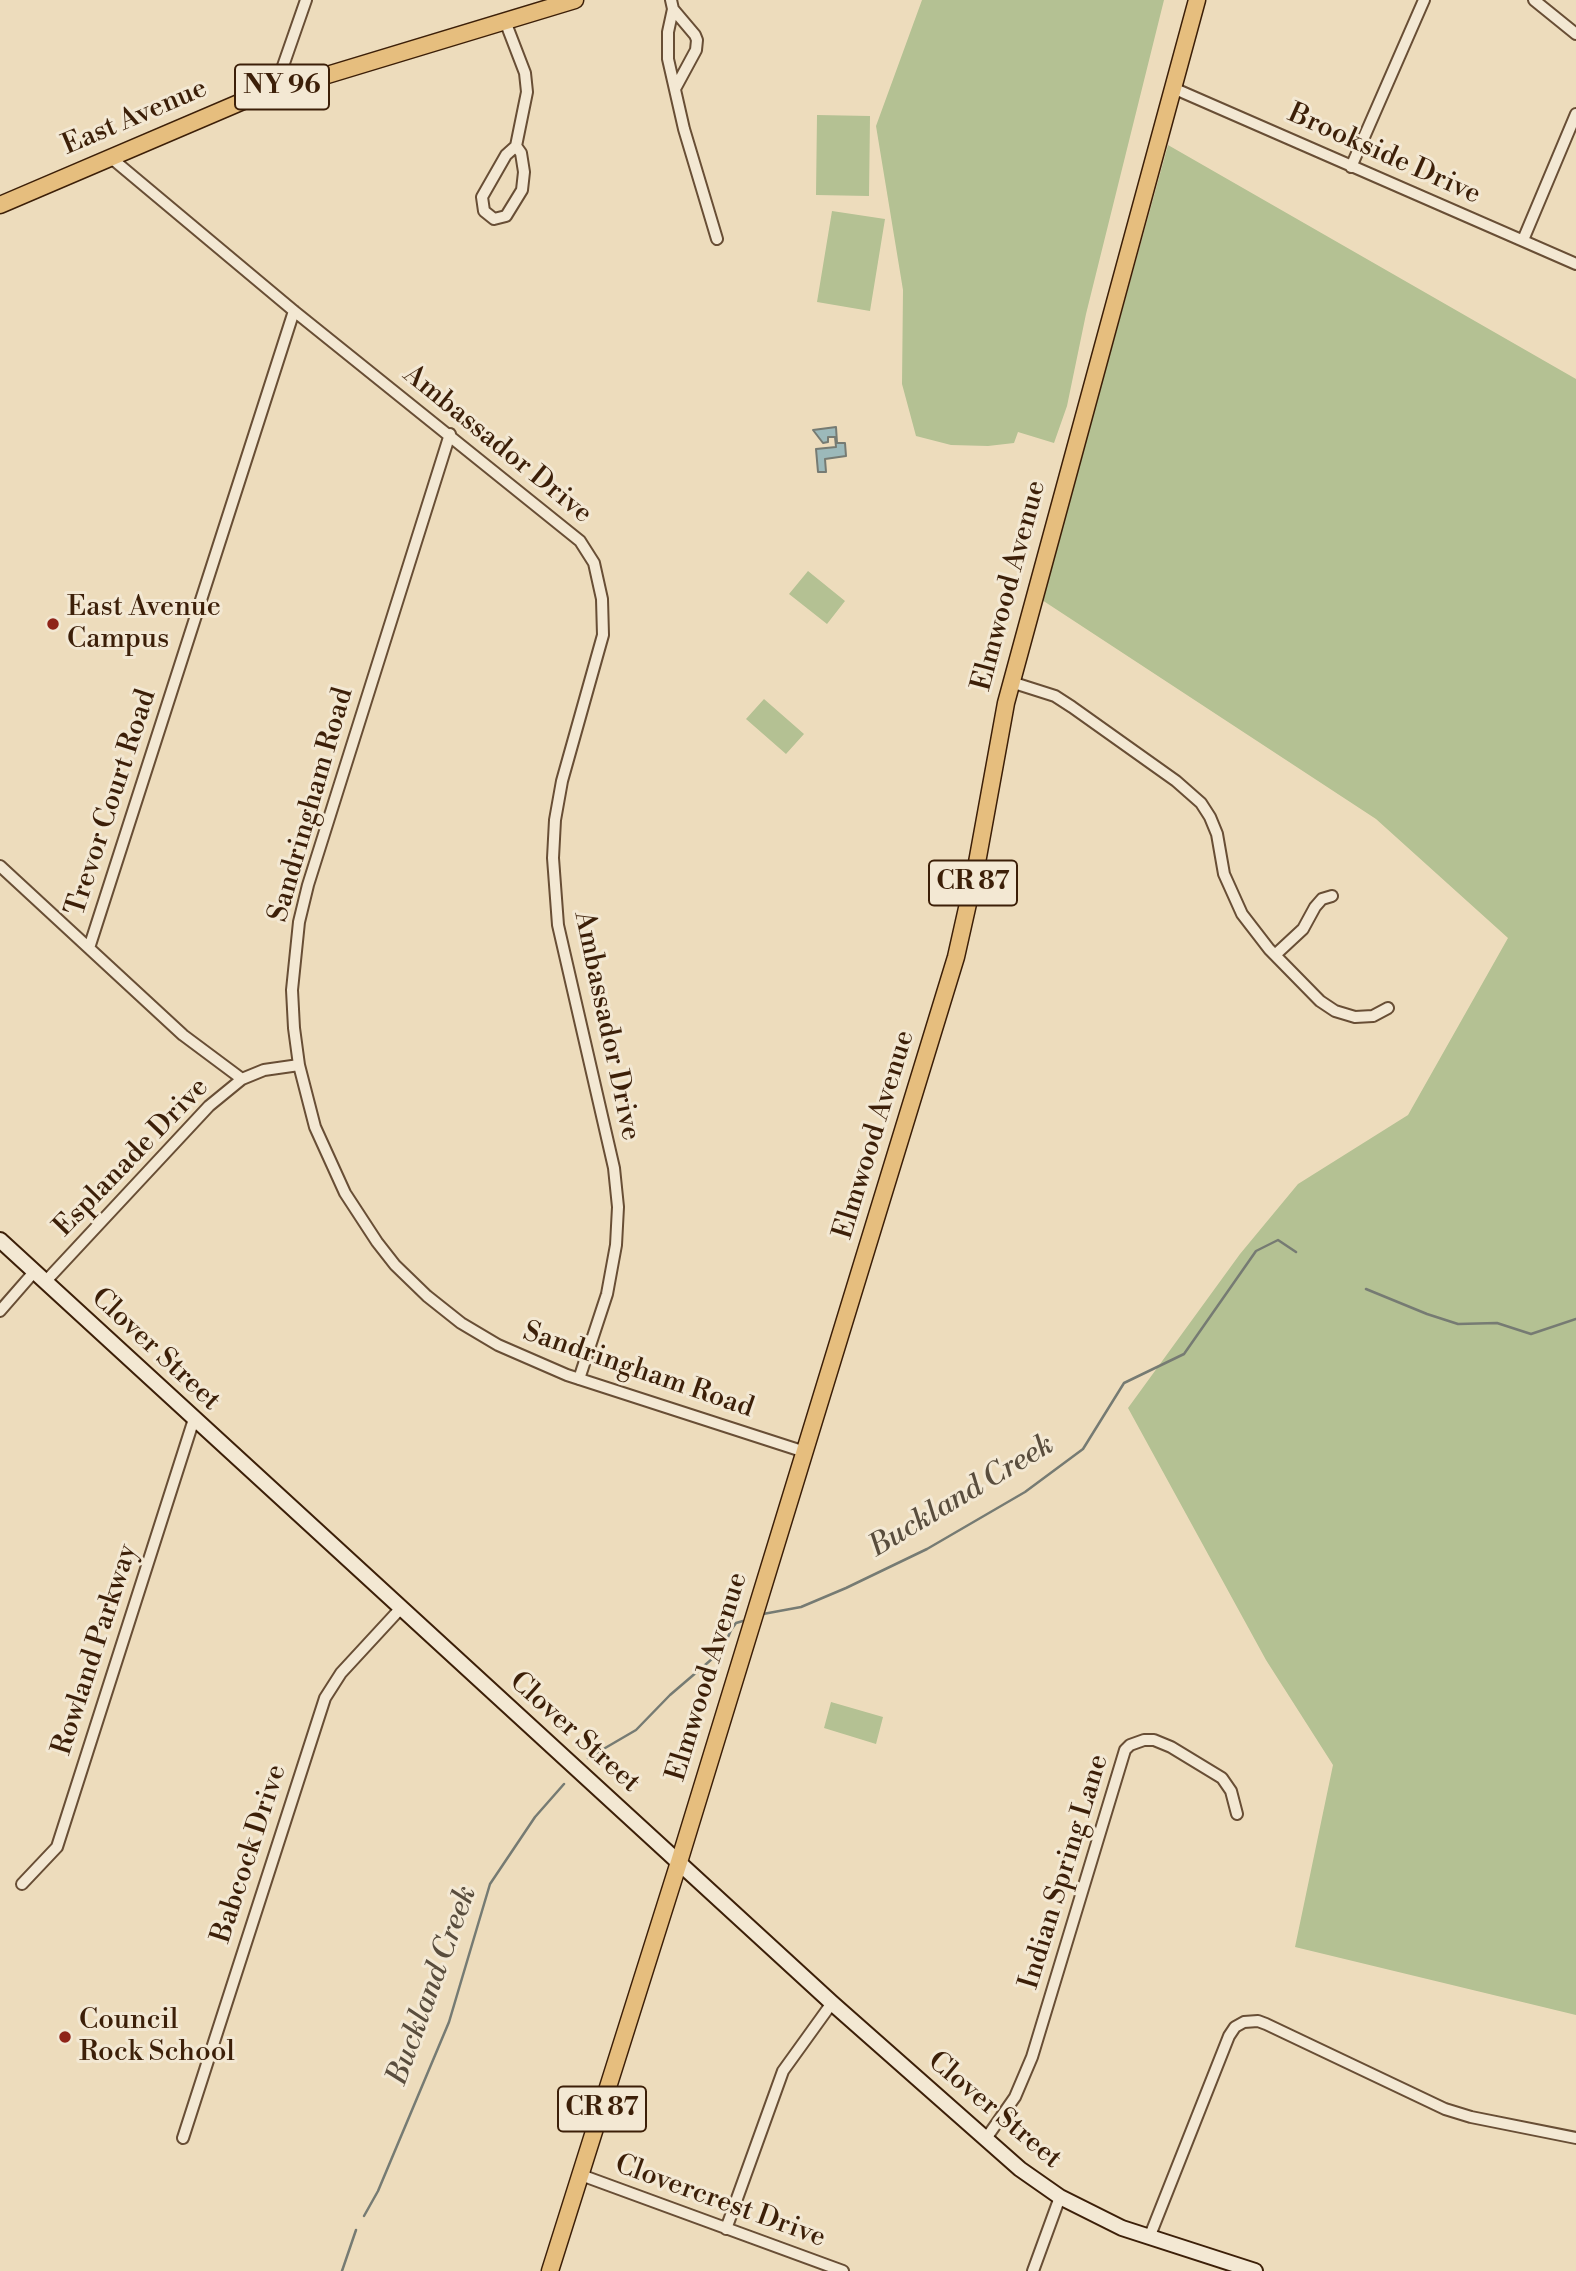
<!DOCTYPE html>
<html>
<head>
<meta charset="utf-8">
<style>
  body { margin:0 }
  canvas { display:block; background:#eddcbc }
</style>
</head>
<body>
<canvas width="1576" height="2271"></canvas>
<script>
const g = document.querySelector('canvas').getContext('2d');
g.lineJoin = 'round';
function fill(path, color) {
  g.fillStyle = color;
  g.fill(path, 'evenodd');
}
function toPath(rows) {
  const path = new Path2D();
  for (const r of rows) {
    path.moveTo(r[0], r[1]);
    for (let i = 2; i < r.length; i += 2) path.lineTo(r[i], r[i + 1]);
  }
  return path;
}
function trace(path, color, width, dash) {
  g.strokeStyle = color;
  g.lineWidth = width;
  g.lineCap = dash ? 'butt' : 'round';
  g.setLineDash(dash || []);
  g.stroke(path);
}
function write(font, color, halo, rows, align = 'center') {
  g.font = font + ' "Libre Bodoni",serif';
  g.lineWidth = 6;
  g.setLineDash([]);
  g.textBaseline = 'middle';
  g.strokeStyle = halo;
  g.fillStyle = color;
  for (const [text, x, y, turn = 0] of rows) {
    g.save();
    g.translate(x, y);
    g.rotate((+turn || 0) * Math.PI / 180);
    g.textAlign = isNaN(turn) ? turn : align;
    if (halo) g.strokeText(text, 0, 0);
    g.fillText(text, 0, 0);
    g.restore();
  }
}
const green = toPath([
  [922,0,1164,0,1086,314,1067,406,1054,443,1018,432,1014,443,988,446,951,445,916,436,902,384,903,290,876,126],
  [817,115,870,116,869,196,816,195],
  [1168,145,1576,379,1576,2015,1295,1947,1333,1765,1266,1660,1128,1408,1240,1254,1298,1184,1408,1115,1508,938,1376,819,1042,600],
  [832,211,885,219,870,311,817,302],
  [808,571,845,601,827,624,789,594],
  [764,699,804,734,786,754,746,719],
  [831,1702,883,1717,876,1744,824,1728]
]);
const water = toPath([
  [836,427,837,443,845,443,846,456,825,459,826,472,818,472,816,449,836,447,835,437,828,437,828,442,823,443,813,430,836,427]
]);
const stream = toPath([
  [1366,1289,1427,1314,1458,1324,1497,1323,1531,1334,1576,1319],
  [763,1614,801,1607,846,1588,927,1549,1025,1492,1083,1449,1124,1383,1184,1354,1256,1251,1278,1240,1296,1252],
  [725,1644,731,1630,736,1623,743,1621],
  [588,1758,636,1730,670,1695,719,1653],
  [364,2216,378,2191,449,2022,490,1884,535,1817,564,1784],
  [342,2271,356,2230]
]);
const minor = toPath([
  [671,0,673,9,668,32,668,59,684,129,717,239],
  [1534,0,1576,34],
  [673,9,695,35,697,40,696,50,676,87],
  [505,21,525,73,527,92,516,146,506,155,482,197,484,211,494,219,506,216,522,190,524,172,521,153,516,146],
  [1173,88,1576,264],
  [275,89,306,0],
  [110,157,294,311,580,541,594,563,602,599,603,635,562,781,555,820,553,858,558,925,614,1168,618,1207,616,1245,607,1294,579,1379],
  [1351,167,1424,0],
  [1523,240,1576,114],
  [450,434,308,885,299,922,292,990,294,1028,299,1065,315,1127,345,1193,377,1242,395,1265,427,1296,461,1323,498,1345,567,1375,805,1452],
  [1011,682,1055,696,1072,707,1176,781,1201,803,1210,817,1217,834,1224,874,1242,914,1269,949,1320,1001,1335,1011,1355,1017,1373,1016,1388,1008],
  [0,866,183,1035,242,1079],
  [89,948,294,311],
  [1275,955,1303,929,1315,907,1322,899,1332,896],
  [45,1282,209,1106,242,1079,264,1070,299,1065],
  [0,1311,34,1272],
  [22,1884,57,1847,194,1419],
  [183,2138,325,1698,341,1673,401,1608],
  [985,2140,1015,2097,1032,2057,1125,1750,1130,1745,1144,1740,1154,1740,1171,1747,1222,1778,1231,1791,1237,1814],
  [581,2175,843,2271],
  [726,2229,783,2071,832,2003],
  [1149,2238,1229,2036,1235,2027,1244,2022,1258,2021,1266,2024,1445,2109,1471,2117,1576,2138],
  [1033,2271,1060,2197]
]);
const secondary = toPath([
  [0,1240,832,2003,1020,2169,1060,2197,1122,2228,1255,2271]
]);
const primary = toPath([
  [0,205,248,99,575,0],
  [550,2271,679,1862,956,957,976,868,1006,703,1197,0]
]);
const markers = [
  [53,624,7,"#8f2418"],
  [65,2037,7,"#8f2418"]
];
const shields = [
  [282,87,94],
  [973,883,88],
  [602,2109,88]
];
const shieldNames = [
  ["NY 96",282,87],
  ["CR 87",973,883],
  ["CR 87",602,2109]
];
const streetNames = [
  ["East Avenue",135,118,-23],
  ["Brookside Drive",1384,155,24],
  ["Ambassador Drive",497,445,39],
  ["Elmwood Avenue",1010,586,-75],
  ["Trevor Court Road",112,803,-72],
  ["Sandringham Road",312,805,-74],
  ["Ambassador Drive",606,1026,78],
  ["Elmwood Avenue",875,1135,-73],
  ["Esplanade Drive",132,1158,-46],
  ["Clover Street",155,1350,43],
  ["Sandringham Road",638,1371,19],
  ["Rowland Parkway",96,1650,-72],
  ["Elmwood Avenue",708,1677,-73],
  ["Clover Street",574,1733,42],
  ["Babcock Drive",250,1854,-72],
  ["Indian Spring Lane",1065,1872,-73],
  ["Clover Street",994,2111,40],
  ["Clovercrest Drive",720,2202,20]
];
const poiNames = [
  ["East Avenue",67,608],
  ["Campus",67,640],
  ["Council",79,2021],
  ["Rock School",79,2053]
];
const waterNames = [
  ["Buckland Creek",962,1497,-31],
  ["Buckland Creek",433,1986,-70]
];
fill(green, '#b4c193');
fill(water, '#9cb9ba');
trace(water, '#767b73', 2);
trace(stream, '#767b73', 2.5);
trace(minor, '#684e35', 14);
trace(secondary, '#3c1f08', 18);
trace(primary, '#3c1f08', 19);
trace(minor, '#f3e8d3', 10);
trace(secondary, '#f3e8d3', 14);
trace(primary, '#e6be7e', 16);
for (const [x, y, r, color] of markers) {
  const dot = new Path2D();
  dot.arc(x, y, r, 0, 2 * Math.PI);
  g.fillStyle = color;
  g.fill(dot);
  trace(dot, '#f3e8d3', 2.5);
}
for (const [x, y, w] of shields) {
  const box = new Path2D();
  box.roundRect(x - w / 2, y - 22.5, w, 45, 5);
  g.fillStyle = '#f3e8d3';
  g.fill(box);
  trace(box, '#3c1f08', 2);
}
write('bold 26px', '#3c1f08', null, shieldNames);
write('28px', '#3c1f08', '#f3e8d3', streetNames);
write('28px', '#3c1f08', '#f3e8d3', poiNames, 'left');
write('italic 30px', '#594d3d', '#f3e8d3', waterNames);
</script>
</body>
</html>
